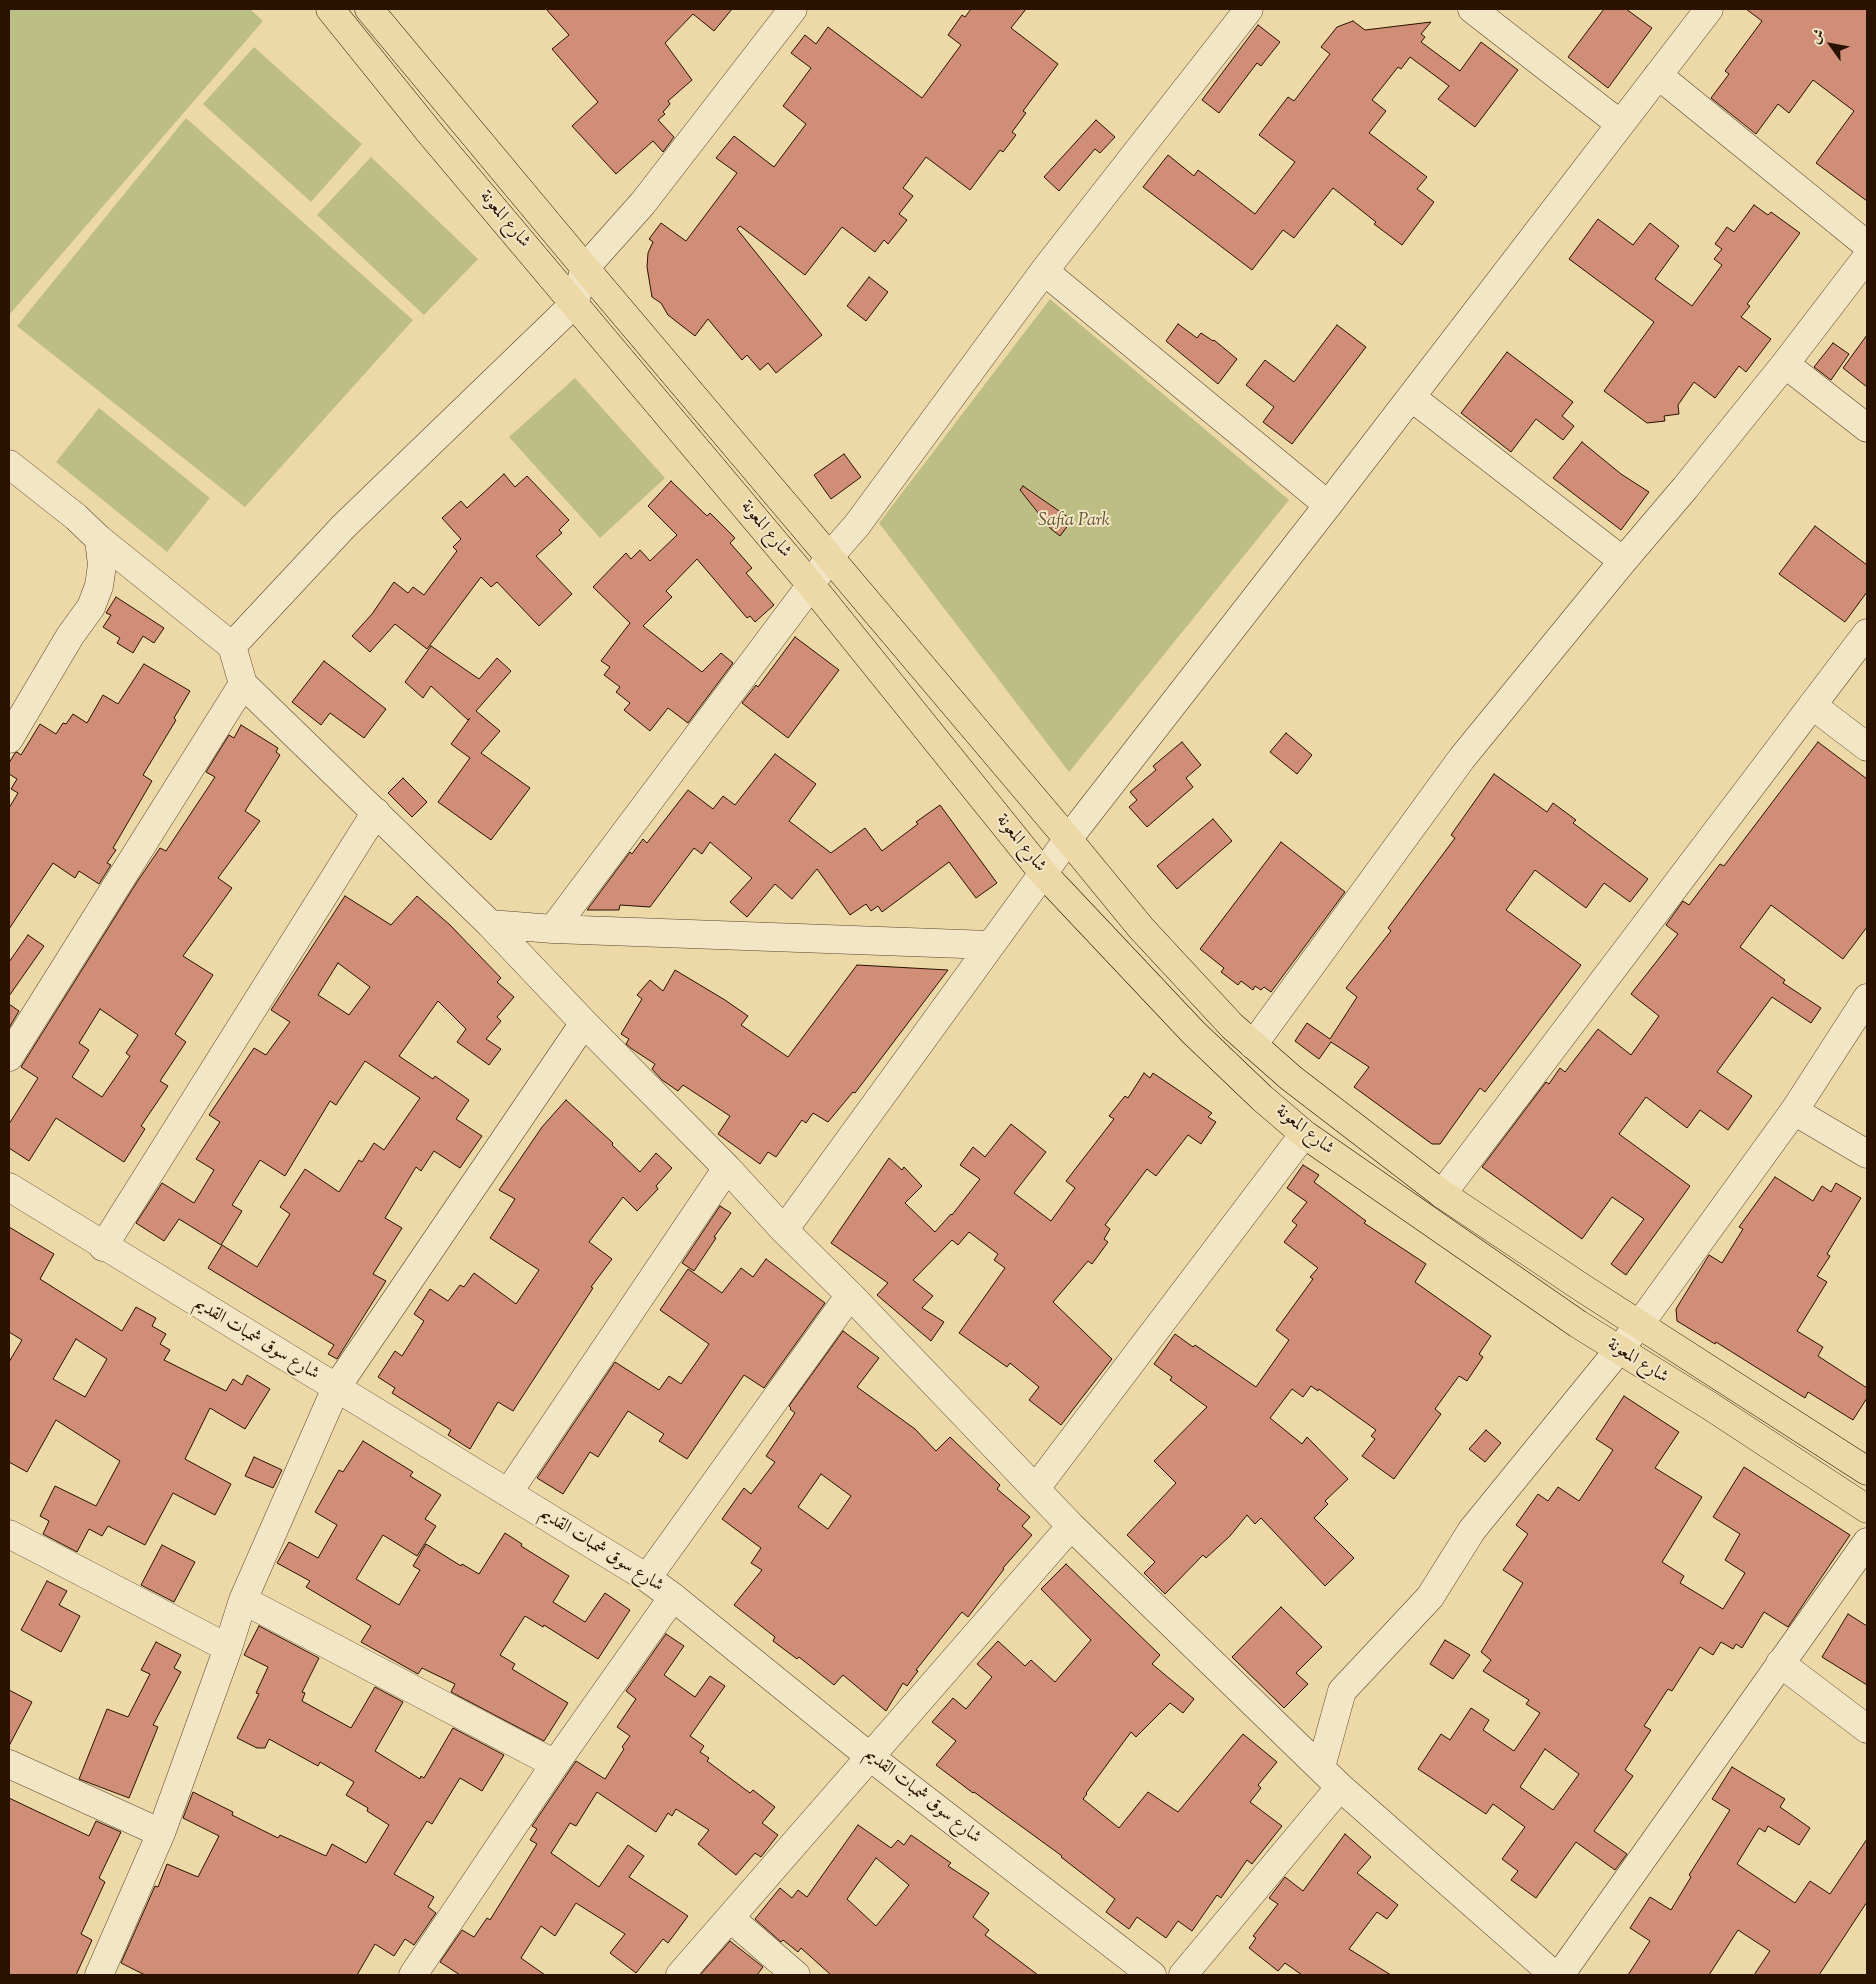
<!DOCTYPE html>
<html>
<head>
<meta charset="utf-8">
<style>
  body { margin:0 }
  #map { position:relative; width:1876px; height:1984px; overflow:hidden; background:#ecd9a7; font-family:"Sorts Mill Goudy",Amiri,serif }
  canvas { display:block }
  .frame { position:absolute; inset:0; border:10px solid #2a1100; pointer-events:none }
  .north { position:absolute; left:1806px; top:20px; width:50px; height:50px; -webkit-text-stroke:4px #f3e6c6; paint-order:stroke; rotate:302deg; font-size:14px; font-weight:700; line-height:20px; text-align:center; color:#2a1100 }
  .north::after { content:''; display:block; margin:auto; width:18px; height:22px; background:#2a1100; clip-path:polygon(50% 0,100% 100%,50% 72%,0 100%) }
</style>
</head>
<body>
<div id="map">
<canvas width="1876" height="1984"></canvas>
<div class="frame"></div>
<div class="north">ش</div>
</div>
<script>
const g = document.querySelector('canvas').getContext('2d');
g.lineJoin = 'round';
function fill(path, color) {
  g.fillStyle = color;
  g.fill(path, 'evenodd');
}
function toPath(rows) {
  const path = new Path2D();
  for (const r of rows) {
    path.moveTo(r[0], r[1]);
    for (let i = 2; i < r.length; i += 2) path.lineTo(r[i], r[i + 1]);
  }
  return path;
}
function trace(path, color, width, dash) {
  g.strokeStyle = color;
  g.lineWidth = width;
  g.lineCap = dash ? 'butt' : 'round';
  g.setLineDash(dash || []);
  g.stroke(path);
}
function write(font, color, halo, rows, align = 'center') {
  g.font = font + ' "Sorts Mill Goudy",Amiri,serif';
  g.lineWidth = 4;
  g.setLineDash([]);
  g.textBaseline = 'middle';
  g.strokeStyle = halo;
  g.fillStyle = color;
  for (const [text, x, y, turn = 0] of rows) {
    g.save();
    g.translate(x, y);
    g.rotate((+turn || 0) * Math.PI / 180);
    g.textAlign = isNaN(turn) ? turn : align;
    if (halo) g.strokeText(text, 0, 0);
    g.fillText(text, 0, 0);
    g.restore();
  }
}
const green = toPath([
  [9,9,250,9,263,21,9,315],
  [254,47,362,144,311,202,203,104],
  [186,118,413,320,245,507,17,326],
  [371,157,478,259,424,315,317,215],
  [1050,299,1289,500,1069,772,879,523],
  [575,378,665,478,600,538,509,437],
  [99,408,210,498,167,552,56,462]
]);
const building = toPath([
  [546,9,732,9,714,31,693,14,665,43,692,80,668,101,670,104,663,112,665,114,658,120,674,137,663,152,653,141,616,174,572,126,598,102,552,49,569,35,546,9],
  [971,9,1026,9,1011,28,1058,64,1023,111,1026,113,1012,132,1016,135,1003,152,1000,150,970,190,926,157,903,188,913,196,899,214,907,220,888,244,884,240,875,252,842,227,805,275,740,226,737,229,822,335,776,373,768,363,760,370,747,355,742,360,708,319,695,336,668,315,661,303,652,297,647,267,648,253,653,242,649,239,661,223,686,241,737,173,716,158,734,136,774,167,806,124,783,106,811,68,791,53,805,35,816,44,828,27,922,98,961,45,948,35,962,15,965,17,971,9],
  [1604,9,1626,9,1652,28,1608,88,1568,57,1604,9],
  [1746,9,1867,9,1867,201,1816,163,1854,111,1813,80,1789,113,1778,104,1756,134,1711,98,1729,74,1725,71,1762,21,1746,9],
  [1353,21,1365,30,1431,22,1421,34,1425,37,1421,42,1460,71,1481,42,1518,70,1475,127,1438,99,1449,86,1410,57,1401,69,1398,67,1372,100,1386,111,1369,133,1427,177,1417,189,1434,202,1402,245,1374,224,1376,222,1333,188,1294,238,1283,230,1252,270,1143,187,1168,155,1194,176,1198,170,1255,214,1295,162,1259,135,1288,97,1294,101,1330,54,1321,47,1337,27,1353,21],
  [1258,25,1280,42,1261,66,1257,63,1219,113,1202,100,1258,25],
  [1096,120,1115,137,1100,153,1095,149,1059,191,1044,177,1096,120],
  [1754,205,1768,215,1771,212,1800,233,1747,304,1750,306,1741,317,1771,339,1746,372,1739,366,1715,398,1694,382,1678,405,1679,414,1664,416,1665,421,1647,423,1604,391,1654,322,1569,259,1598,219,1633,245,1650,223,1679,246,1655,279,1692,306,1722,265,1714,259,1722,249,1715,244,1727,227,1734,232,1754,205],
  [869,277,888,292,866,321,847,306,869,277],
  [1178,324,1197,338,1201,333,1213,341,1214,340,1237,359,1218,384,1166,341,1178,324],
  [1337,325,1366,347,1292,444,1263,422,1274,407,1246,385,1265,360,1294,382,1337,325],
  [1867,335,1867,387,1843,368,1867,335],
  [1833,343,1849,354,1831,380,1814,367,1833,343],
  [1507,352,1573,402,1562,416,1574,426,1563,440,1536,419,1511,452,1461,413,1507,352],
  [1582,442,1621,474,1649,492,1621,530,1553,478,1582,442],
  [844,454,861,477,831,499,814,475,844,454],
  [504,474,515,487,527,476,569,520,559,530,562,533,536,556,572,594,539,626,497,582,491,587,481,577,427,649,395,624,370,652,352,636,372,614,394,582,408,593,413,587,424,595,457,551,453,547,461,539,442,518,461,501,467,508,504,474],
  [671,481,707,516,710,513,735,538,730,543,752,568,746,573,774,605,755,622,750,616,747,618,697,559,666,591,672,597,643,626,702,672,721,653,733,663,688,723,668,708,650,731,624,710,630,703,616,692,620,687,604,675,610,667,601,661,630,623,593,587,626,553,631,559,640,550,650,561,677,535,648,506,671,481],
  [1023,486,1072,520,1060,536,1051,529,1020,490,1023,486],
  [1815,526,1867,565,1867,592,1845,622,1779,574,1815,526],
  [116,597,164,628,154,643,143,636,133,653,117,643,120,638,103,627,111,615,106,613,116,597],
  [795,637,839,670,788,738,742,703,756,685,758,687,795,637],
  [431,646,479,679,497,658,511,671,476,711,500,731,481,753,530,788,491,840,438,802,470,758,451,744,470,718,468,720,431,686,423,698,405,682,431,646],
  [324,661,386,709,364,738,330,713,321,725,292,702,324,661],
  [144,664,190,691,174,718,176,720,143,775,152,781,113,848,116,850,107,863,111,865,99,884,79,871,75,878,53,863,9,929,9,808,18,793,11,789,17,779,9,774,9,763,15,753,17,752,21,755,40,724,56,734,63,723,66,724,73,714,87,723,103,695,118,704,144,664],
  [241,725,278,748,276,752,280,755,245,811,260,821,218,878,232,888,183,956,213,975,175,1034,186,1042,160,1081,168,1086,141,1126,145,1129,124,1162,56,1118,29,1161,9,1148,9,1124,38,1078,21,1067,137,882,160,848,166,851,215,777,206,772,229,735,234,738,241,725],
  [100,1009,138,1035,126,1053,130,1056,102,1097,72,1077,89,1050,79,1043,100,1009],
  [1286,733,1312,755,1297,774,1270,752,1286,733],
  [1182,742,1201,765,1186,778,1193,787,1147,827,1129,807,1137,800,1130,792,1156,770,1153,766,1182,742],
  [1818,742,1867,779,1867,927,1843,959,1771,905,1740,947,1785,980,1783,983,1821,1008,1811,1023,1772,997,1717,1072,1752,1096,1728,1130,1700,1110,1687,1128,1646,1097,1619,1134,1690,1186,1626,1275,1611,1264,1644,1219,1612,1197,1582,1239,1482,1167,1546,1082,1549,1084,1560,1068,1565,1072,1598,1029,1631,1055,1659,1016,1631,994,1678,934,1666,925,1683,901,1689,905,1720,864,1724,866,1818,742],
  [775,754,816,784,789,821,831,853,865,828,882,851,918,824,916,822,940,805,997,883,976,898,949,862,882,912,878,906,871,911,866,904,850,915,817,869,792,899,775,884,747,917,730,902,752,878,710,842,702,854,694,848,650,907,620,905,619,910,587,910,630,852,632,854,643,839,647,843,688,790,713,809,723,796,735,805,775,754],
  [1494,774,1547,812,1553,803,1576,820,1573,823,1648,879,1630,902,1604,883,1586,908,1535,870,1506,910,1581,965,1485,1092,1480,1088,1440,1144,1432,1144,1354,1087,1369,1067,1331,1042,1319,1059,1295,1041,1307,1023,1330,1039,1357,997,1346,988,1391,931,1388,928,1455,838,1451,835,1494,774],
  [403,778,427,802,412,817,388,793,403,778],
  [1213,819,1232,841,1177,889,1157,866,1213,819],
  [1281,842,1345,892,1271,992,1264,987,1261,990,1255,986,1253,990,1241,981,1238,985,1221,972,1224,968,1200,949,1281,842],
  [345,896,391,925,417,896,450,925,501,978,497,982,514,997,497,1017,501,1021,486,1039,501,1049,489,1065,457,1042,466,1029,438,1001,399,1056,433,1079,435,1076,469,1100,456,1119,482,1136,460,1168,434,1151,421,1171,416,1167,385,1218,402,1228,373,1274,386,1281,337,1359,328,1354,334,1345,208,1268,222,1245,257,1267,290,1214,280,1207,305,1169,339,1192,359,1160,362,1162,374,1143,384,1150,420,1098,365,1061,336,1105,330,1101,285,1176,260,1160,232,1205,242,1211,221,1245,179,1219,164,1241,136,1223,162,1183,194,1203,214,1170,196,1159,220,1122,209,1115,254,1048,266,1055,290,1022,271,1010,345,896],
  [338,963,370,987,349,1015,318,995,338,963],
  [28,935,44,946,9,996,9,962,28,935],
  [857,965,948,970,855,1093,853,1092,828,1122,813,1113,806,1123,802,1120,776,1157,768,1152,760,1164,718,1134,730,1116,683,1085,678,1091,662,1080,652,1069,655,1064,632,1049,626,1044,629,1039,621,1034,642,999,637,995,650,980,663,991,675,970,725,1000,748,1016,741,1025,788,1057,857,965],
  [9,1004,19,1011,9,1028,9,1004],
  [1144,1073,1150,1078,1153,1073,1212,1113,1208,1117,1216,1122,1201,1144,1188,1135,1156,1176,1147,1169,1105,1225,1110,1229,1104,1239,1108,1242,1092,1264,1088,1261,1053,1302,1112,1359,1061,1425,1029,1400,1039,1387,1010,1363,1007,1367,959,1333,1005,1268,994,1260,998,1254,969,1232,958,1245,952,1240,913,1280,933,1296,922,1308,944,1322,931,1341,877,1295,888,1283,831,1243,889,1158,902,1170,904,1167,922,1186,905,1203,935,1232,951,1214,952,1215,980,1179,960,1165,973,1147,985,1157,1011,1124,1046,1152,1014,1193,1051,1221,1075,1188,1066,1181,1114,1119,1109,1116,1125,1096,1128,1098,1144,1073],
  [566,1100,613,1143,612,1145,640,1172,656,1153,672,1168,656,1186,658,1189,637,1211,623,1197,589,1242,612,1259,591,1287,593,1288,513,1411,498,1402,470,1449,448,1435,451,1430,392,1393,395,1388,378,1377,395,1351,402,1356,424,1321,414,1314,430,1289,448,1301,460,1285,464,1287,474,1273,516,1304,539,1270,490,1238,515,1199,499,1190,542,1127,566,1100],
  [1303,1165,1319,1175,1314,1182,1366,1221,1364,1223,1426,1264,1415,1282,1491,1336,1479,1354,1483,1357,1467,1381,1459,1376,1435,1409,1441,1414,1394,1479,1362,1456,1375,1439,1371,1436,1376,1430,1319,1389,1318,1391,1311,1386,1303,1397,1292,1389,1270,1418,1302,1444,1307,1437,1348,1479,1325,1501,1328,1504,1314,1518,1354,1558,1325,1586,1261,1518,1255,1524,1247,1515,1230,1536,1206,1558,1203,1555,1165,1594,1144,1573,1155,1562,1127,1535,1176,1483,1154,1461,1207,1407,1170,1380,1172,1377,1154,1364,1175,1334,1193,1347,1195,1345,1256,1387,1289,1340,1276,1330,1313,1279,1310,1277,1318,1268,1284,1242,1297,1225,1292,1221,1307,1202,1287,1188,1303,1165],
  [1775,1177,1813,1201,1822,1186,1831,1192,1836,1183,1861,1198,1827,1254,1830,1256,1817,1276,1827,1282,1797,1331,1823,1347,1818,1356,1867,1388,1867,1398,1853,1420,1808,1392,1805,1398,1716,1342,1715,1344,1677,1321,1676,1309,1709,1255,1722,1263,1743,1229,1739,1227,1775,1177],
  [720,1206,731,1213,714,1237,716,1238,694,1271,682,1263,720,1206],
  [9,1227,54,1254,40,1279,122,1331,136,1307,156,1318,152,1326,166,1334,160,1344,170,1350,164,1360,226,1391,233,1379,242,1385,247,1375,270,1389,245,1429,210,1408,185,1459,231,1484,215,1515,173,1493,145,1545,108,1526,102,1536,89,1529,77,1552,43,1534,49,1521,40,1516,55,1486,96,1506,120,1461,56,1420,27,1472,9,1462,9,1362,22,1340,9,1332,9,1227],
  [76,1339,107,1359,85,1397,53,1379,76,1339],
  [766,1259,825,1303,764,1388,744,1375,687,1459,659,1441,664,1434,628,1411,598,1457,590,1452,563,1494,537,1478,615,1362,659,1390,669,1376,681,1384,709,1344,660,1310,688,1269,722,1293,741,1268,753,1277,766,1259],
  [843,1331,879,1358,857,1387,915,1429,936,1451,950,1437,1000,1485,997,1489,1030,1517,1022,1526,1032,1535,1003,1568,1004,1569,968,1617,962,1612,916,1670,918,1671,907,1686,903,1683,886,1711,843,1675,834,1685,799,1657,797,1659,773,1641,775,1637,734,1605,762,1570,751,1563,761,1548,722,1519,744,1488,751,1494,775,1462,766,1456,795,1413,790,1409,791,1408,789,1406,843,1331],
  [821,1474,851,1496,828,1529,798,1507,821,1474],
  [1624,1396,1679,1432,1655,1468,1702,1497,1662,1562,1684,1576,1680,1583,1723,1609,1745,1573,1725,1560,1740,1534,1713,1517,1744,1467,1850,1535,1788,1627,1764,1612,1742,1648,1736,1644,1733,1649,1721,1642,1713,1655,1700,1647,1672,1691,1668,1689,1644,1726,1651,1730,1625,1770,1633,1776,1594,1831,1627,1854,1615,1870,1576,1842,1536,1898,1511,1880,1518,1871,1502,1859,1525,1827,1493,1804,1486,1814,1418,1769,1441,1734,1450,1740,1471,1708,1489,1720,1483,1730,1514,1751,1540,1713,1526,1704,1529,1700,1483,1671,1491,1660,1481,1652,1523,1583,1503,1570,1528,1534,1516,1525,1538,1494,1548,1501,1558,1487,1579,1501,1613,1450,1596,1439,1624,1396],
  [1545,1749,1579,1774,1553,1810,1520,1787,1545,1749],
  [1486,1430,1501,1443,1485,1462,1469,1449,1486,1430],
  [363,1441,413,1472,410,1476,441,1495,425,1519,436,1526,417,1556,383,1535,356,1579,399,1605,420,1570,413,1566,426,1544,461,1566,462,1564,479,1574,505,1533,522,1544,521,1546,569,1576,553,1602,585,1622,605,1593,630,1610,598,1659,544,1625,543,1627,525,1616,500,1655,515,1664,512,1669,568,1703,544,1741,451,1692,455,1684,422,1668,418,1674,361,1642,371,1626,306,1587,310,1581,277,1563,289,1542,318,1558,337,1525,315,1512,339,1470,343,1472,363,1441],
  [254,1457,282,1470,273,1488,245,1476,254,1457],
  [162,1545,195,1562,174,1602,141,1585,162,1545],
  [1066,1564,1160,1655,1152,1664,1194,1699,1183,1713,1170,1703,1136,1737,1131,1732,1086,1793,1087,1794,1083,1799,1119,1828,1148,1792,1178,1812,1243,1734,1277,1762,1258,1785,1261,1788,1250,1802,1282,1826,1252,1864,1247,1860,1221,1898,1217,1895,1192,1931,1178,1921,1166,1938,1137,1917,1129,1929,1106,1912,1115,1899,1061,1857,1062,1856,974,1792,973,1793,936,1765,956,1741,932,1722,953,1698,966,1709,992,1677,977,1664,998,1641,1025,1666,1031,1660,1055,1682,1091,1640,1041,1589,1066,1564],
  [47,1581,67,1591,59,1605,80,1616,61,1652,21,1630,47,1581],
  [1281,1607,1322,1647,1296,1673,1308,1684,1284,1708,1232,1657,1281,1607],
  [1848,1614,1867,1626,1867,1685,1822,1657,1848,1614],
  [259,1626,319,1658,302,1692,305,1693,302,1701,351,1728,375,1687,403,1702,375,1751,420,1779,421,1776,424,1778,453,1728,504,1755,482,1791,460,1778,432,1824,427,1821,394,1874,434,1897,428,1907,436,1913,414,1945,405,1939,394,1956,375,1944,357,1975,145,1975,121,1963,155,1886,158,1887,167,1864,198,1877,219,1836,183,1818,193,1792,233,1812,232,1815,278,1838,280,1835,326,1856,332,1844,366,1863,389,1825,367,1811,368,1808,346,1795,354,1782,320,1762,318,1766,269,1739,265,1748,257,1748,237,1738,259,1694,256,1693,268,1667,244,1655,259,1626],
  [666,1634,684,1646,664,1675,695,1697,710,1676,725,1686,690,1736,704,1746,700,1752,709,1758,707,1761,750,1793,753,1790,775,1807,762,1823,778,1835,761,1857,755,1853,736,1875,698,1844,709,1830,676,1809,672,1816,668,1813,656,1832,597,1792,576,1826,570,1823,551,1853,599,1887,628,1845,644,1856,629,1877,688,1916,668,1943,663,1939,636,1973,610,1953,625,1934,576,1903,555,1936,541,1926,521,1958,545,1975,460,1975,440,1962,462,1930,474,1937,487,1918,490,1920,537,1844,530,1840,537,1829,532,1826,576,1761,605,1779,624,1749,622,1747,630,1736,617,1727,636,1699,626,1691,666,1634],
  [1445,1640,1470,1655,1453,1679,1430,1664,1445,1640],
  [156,1642,181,1655,174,1668,181,1672,153,1725,158,1727,129,1798,79,1779,107,1709,128,1717,150,1674,141,1670,156,1642],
  [9,1690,32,1702,9,1746,9,1690],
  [1732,1767,1785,1799,1780,1807,1810,1828,1799,1845,1768,1826,1765,1832,1759,1828,1737,1864,1795,1903,1810,1881,1830,1894,1867,1839,1867,1902,1819,1975,1754,1975,1770,1951,1738,1930,1709,1975,1628,1975,1650,1941,1630,1928,1650,1897,1671,1910,1691,1877,1689,1875,1730,1810,1712,1799,1732,1767],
  [9,1798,89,1836,96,1821,121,1832,99,1878,105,1882,81,1934,92,1940,76,1975,9,1975,9,1798],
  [858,1825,891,1848,898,1840,904,1845,911,1835,951,1863,948,1866,989,1893,973,1917,989,1930,985,1935,1038,1975,831,1975,801,1948,798,1952,783,1940,781,1942,755,1919,780,1888,792,1898,798,1890,807,1897,858,1825],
  [876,1858,909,1885,876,1926,847,1899,876,1858],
  [1345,1834,1371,1857,1357,1873,1398,1905,1387,1919,1377,1912,1349,1949,1391,1975,1302,1975,1285,1963,1278,1971,1249,1948,1256,1938,1253,1936,1278,1904,1269,1898,1285,1877,1303,1891,1345,1834],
  [730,1941,763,1967,757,1975,700,1975,730,1941]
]);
const minor = toPath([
  [1472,9,1620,124],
  [1658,75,1867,245],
  [1044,271,1328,505],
  [1785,364,1867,428],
  [1411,397,1623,561],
  [9,464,76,517,99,539,102,565,99,586,91,607,70,636,9,739],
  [99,539,232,646,243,684,490,924,584,1023,727,1168,784,1230,850,1295,1071,1526,1340,1787,1554,1975],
  [232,646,344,526,574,304,585,268,643,203,793,9],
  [1812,705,1867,747],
  [490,924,553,929,811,585,829,557,857,525,1044,271,1249,9],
  [553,929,990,945],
  [1253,1045,1462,758,1623,561,1685,488,1785,364,1867,257],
  [9,1057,243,684],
  [1794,1111,1867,1154],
  [9,1187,647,1578,673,1597,869,1756,1152,1975],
  [1442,1194,1867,633],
  [784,1230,1068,839,1328,505,1709,9],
  [103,1247,376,812],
  [1036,1488,1304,1134],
  [508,1493,727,1168],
  [9,1534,228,1648],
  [647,1578,850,1295],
  [243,1600,555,1764],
  [1780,1663,1867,1729],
  [9,1764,161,1833],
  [1321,1767,1342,1691,1430,1597,1472,1530,1639,1325,1794,1111,1867,998],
  [730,1918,796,1975],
  [99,1975,161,1833,228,1648,243,1600,336,1388,584,1023],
  [413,1975,555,1764,673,1597],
  [680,1975,1071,1526],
  [1183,1975,1340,1787],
  [1560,1975,1867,1542]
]);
const trunk = toPath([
  [330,9,430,133,811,585,1043,873,1193,1032,1262,1098,1304,1134,1578,1324,1710,1406,1867,1509],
  [369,9,585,268,1068,839,1141,928,1232,1026,1291,1078,1442,1194,1584,1289,1867,1471]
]);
const streetNames = [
  ["شارع المعونة",504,220,50],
  ["شارع المعونة",765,530,50],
  ["شارع المعونة",1020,844,51],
  ["شارع المعونة",1304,1131,38],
  ["شارع سوق شمبات القديم",256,1340,31],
  ["شارع المعونة",1637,1362,32],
  ["شارع سوق شمبات القديم",601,1551,32],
  ["شارع سوق شمبات القديم",922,1797,38]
];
const parkNames = [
  ["Safia Park",1074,522]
];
fill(green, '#bdbe83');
fill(building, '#d08e77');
trace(building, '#2a1100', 1);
trace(minor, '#5a432a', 29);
trace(trunk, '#2a1100', 29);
trace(minor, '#f3e6c6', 28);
trace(trunk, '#ecd9a7', 28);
write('18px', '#2a1100', '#f3e6c6', streetNames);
write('italic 18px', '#5d4e2e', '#f3e6c6', parkNames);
</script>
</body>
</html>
